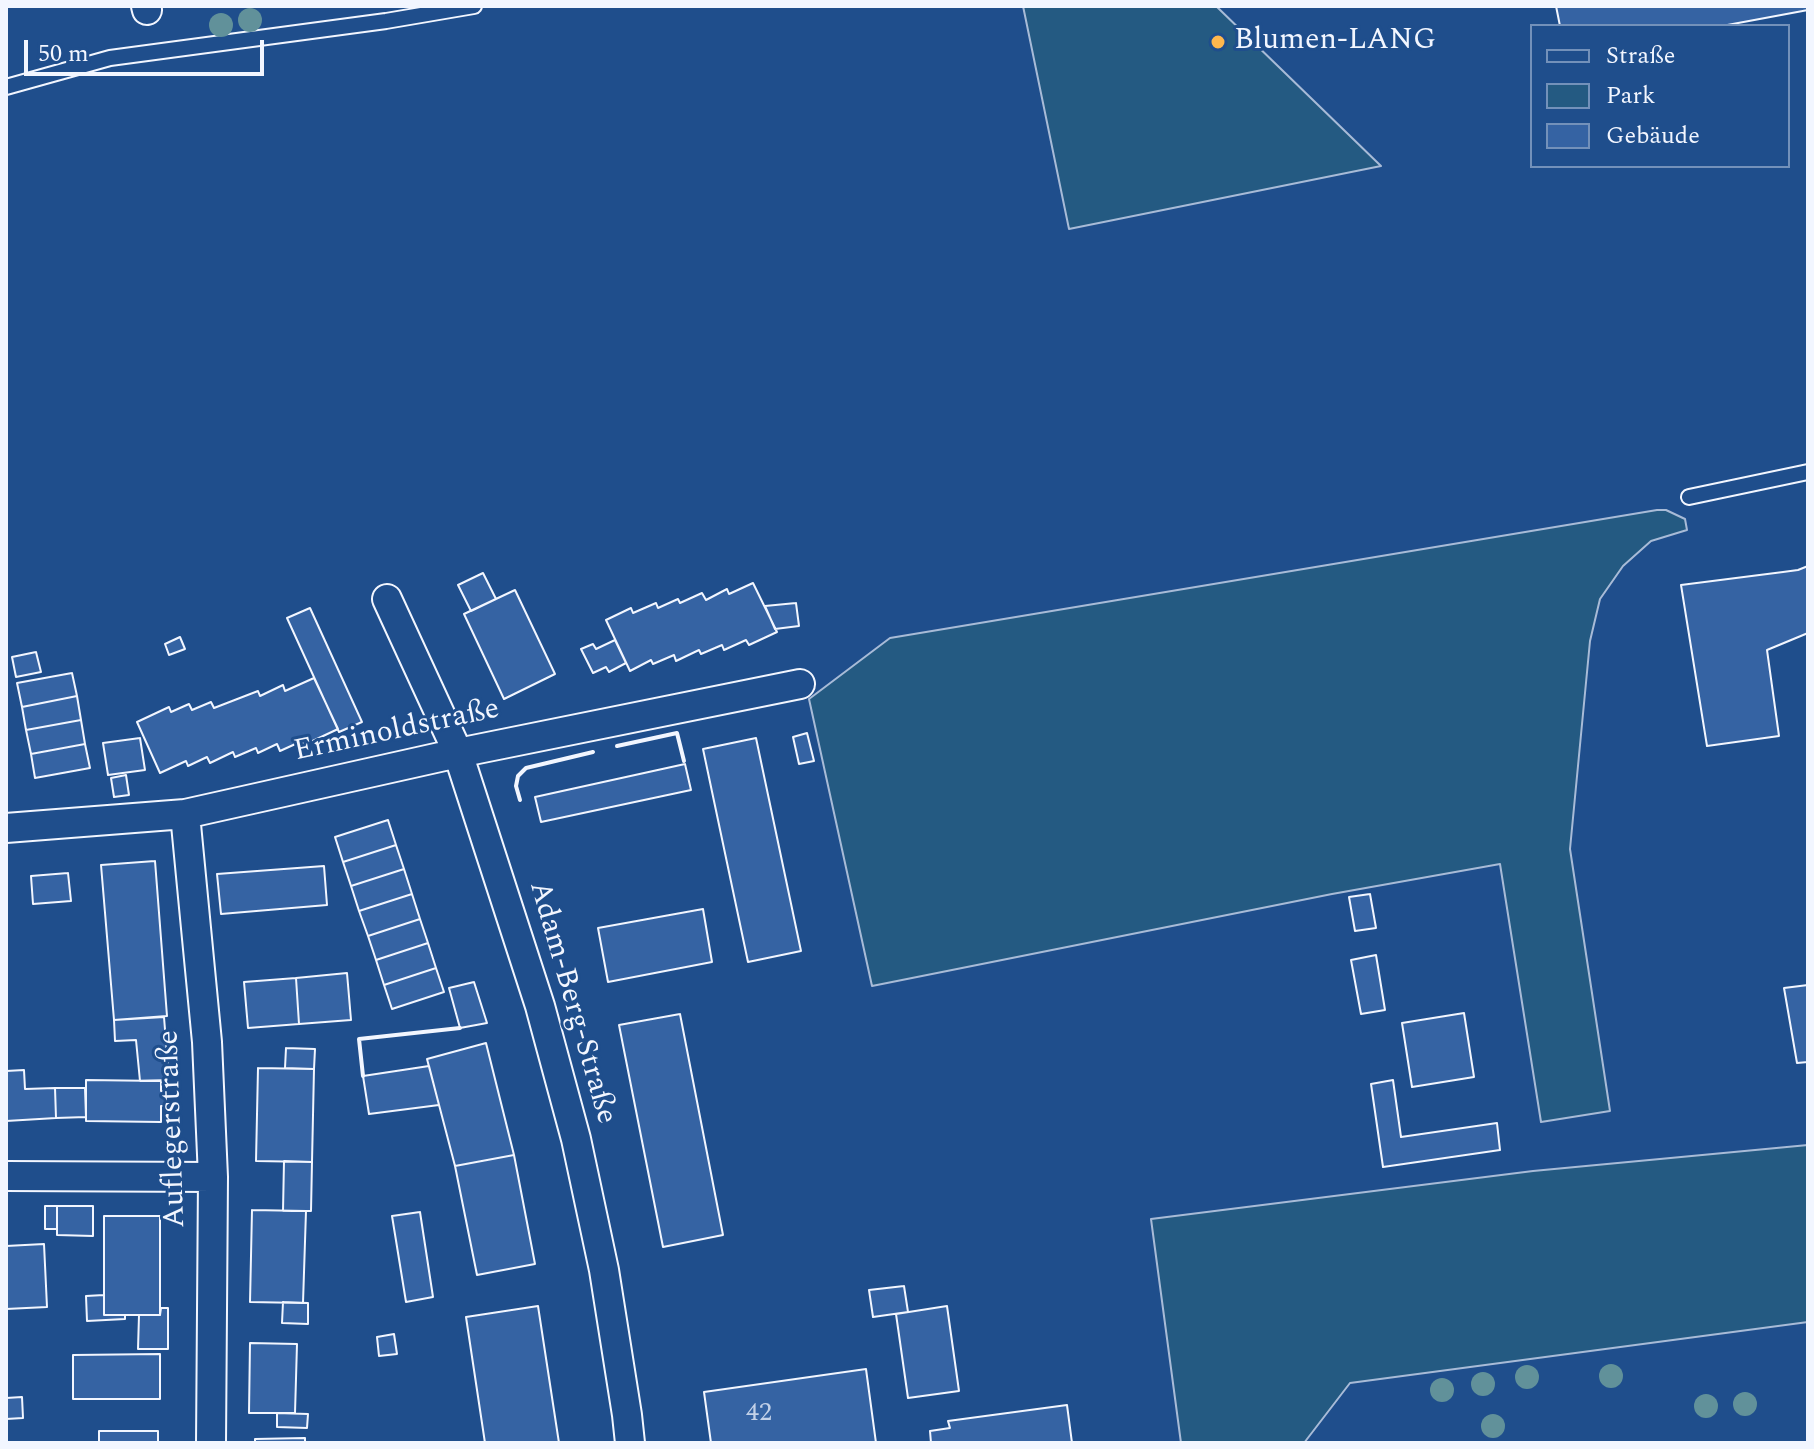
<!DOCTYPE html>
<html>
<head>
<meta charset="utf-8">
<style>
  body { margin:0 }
  #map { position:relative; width:1814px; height:1449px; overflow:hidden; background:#1f4e8c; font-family:Spectral,serif }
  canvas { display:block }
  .frame { position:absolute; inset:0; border:8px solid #f2f6ff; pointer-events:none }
  .legend { position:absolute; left:1530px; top:24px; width:260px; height:144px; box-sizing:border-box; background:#1f4e8c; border:2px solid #7391ba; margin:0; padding:10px 14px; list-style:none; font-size:24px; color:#f2f6ff }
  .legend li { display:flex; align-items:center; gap:16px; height:40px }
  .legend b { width:40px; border:2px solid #7391ba }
  .scale { position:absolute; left:24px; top:40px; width:240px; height:36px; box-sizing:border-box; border:4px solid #f2f6ff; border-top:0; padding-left:10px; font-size:24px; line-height:28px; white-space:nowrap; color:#f2f6ff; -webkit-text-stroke:6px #1f4e8c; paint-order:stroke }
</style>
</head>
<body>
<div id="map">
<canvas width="1814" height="1449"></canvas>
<div class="frame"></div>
<ul class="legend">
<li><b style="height:10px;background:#1f4e8c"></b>Straße</li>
<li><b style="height:22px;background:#245a82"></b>Park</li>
<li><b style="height:22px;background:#3563a3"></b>Gebäude</li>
</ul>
<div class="scale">50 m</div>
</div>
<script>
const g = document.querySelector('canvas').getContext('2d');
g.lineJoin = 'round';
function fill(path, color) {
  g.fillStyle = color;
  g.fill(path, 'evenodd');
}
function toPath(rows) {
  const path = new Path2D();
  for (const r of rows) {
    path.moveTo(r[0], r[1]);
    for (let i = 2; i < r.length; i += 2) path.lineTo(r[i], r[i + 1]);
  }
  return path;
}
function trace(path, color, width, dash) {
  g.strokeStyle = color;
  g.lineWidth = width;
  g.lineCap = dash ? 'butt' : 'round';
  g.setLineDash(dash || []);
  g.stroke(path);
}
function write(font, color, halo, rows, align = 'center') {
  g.font = font + ' Spectral,serif';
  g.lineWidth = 6;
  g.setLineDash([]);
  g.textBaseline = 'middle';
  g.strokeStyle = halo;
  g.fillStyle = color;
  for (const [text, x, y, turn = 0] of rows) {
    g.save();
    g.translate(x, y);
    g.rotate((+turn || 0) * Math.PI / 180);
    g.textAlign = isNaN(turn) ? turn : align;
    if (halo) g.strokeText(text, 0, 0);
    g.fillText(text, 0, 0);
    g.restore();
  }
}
const green = toPath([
  [1023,6,1216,6,1381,166,1069,229,1023,6],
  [1657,510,1666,510,1685,519,1687,530,1651,541,1623,566,1600,599,1590,641,1570,849,1610,1111,1541,1122,1500,864,1332,894,872,986,809,699,890,638,1657,510],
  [1808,1145,1808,1322,1350,1383,1304,1443,1181,1443,1151,1219,1533,1171,1808,1145]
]);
const building = toPath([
  [1556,6,1808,6,1808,10,1722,26,1560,26,1556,6],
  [1808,566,1808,633,1767,650,1779,736,1707,746,1681,585,1783,572,1798,570,1808,566],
  [483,573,496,599,471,611,458,585,483,573],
  [753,583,777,632,749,645,746,640,724,650,722,645,701,654,699,650,676,661,674,655,653,664,651,660,630,671,606,620,631,608,633,613,656,603,658,608,678,599,680,603,702,593,706,600,727,589,729,594,753,583],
  [515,590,555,674,504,699,464,614,515,590],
  [796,603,799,626,775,629,765,606,796,603],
  [310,608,362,722,339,732,287,618,310,608],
  [180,637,185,649,169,655,165,644,180,637],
  [615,640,626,663,609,672,606,667,593,673,581,649,593,644,596,649,615,640],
  [36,652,41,672,16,677,12,657,36,652],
  [72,673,77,696,22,707,17,683,72,673],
  [314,678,338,729,304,745,302,741,280,751,277,744,258,753,256,748,235,757,233,752,210,763,207,757,188,766,186,761,160,773,137,722,169,707,171,712,189,704,192,710,211,702,214,708,258,691,260,696,283,685,285,691,314,678],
  [77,696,81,720,26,730,22,707,77,696],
  [81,720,85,744,31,754,26,730,81,720],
  [807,733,814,761,799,764,793,737,807,733],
  [140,738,145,770,108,775,103,743,140,738],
  [756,738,801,951,748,962,703,749,756,738],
  [85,744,90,768,35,778,31,754,85,744],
  [685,764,691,790,541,822,535,797,685,764],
  [126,775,129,795,114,797,111,778,126,775],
  [388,820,396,845,343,862,335,837,388,820],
  [396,845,404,869,351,886,343,862,396,845],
  [155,861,167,1016,114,1020,101,865,155,861],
  [324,866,327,905,221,914,217,874,324,866],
  [404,869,412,894,359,911,351,886,404,869],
  [68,873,71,901,33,904,31,876,68,873],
  [412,894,420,919,368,936,359,911,412,894],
  [1370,894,1376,928,1355,931,1349,897,1370,894],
  [703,909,712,962,608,982,598,928,703,909],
  [420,919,428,943,376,960,368,936,420,919],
  [428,943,436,968,384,985,376,960,428,943],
  [1376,955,1385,1010,1361,1014,1351,960,1376,955],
  [436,968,444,992,392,1009,384,985,436,968],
  [347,973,351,1020,299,1024,296,978,347,973],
  [296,978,299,1024,248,1028,244,982,296,978],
  [474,982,487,1023,460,1028,449,988,474,982],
  [1808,985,1808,1062,1797,1063,1784,988,1808,985],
  [1464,1013,1474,1077,1412,1087,1402,1023,1464,1013],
  [680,1014,723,1235,663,1247,619,1025,680,1014],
  [164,1017,169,1080,140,1081,136,1040,115,1041,114,1020,164,1017],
  [486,1043,514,1155,455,1166,427,1059,486,1043],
  [286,1048,315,1049,314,1069,285,1068,286,1048],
  [429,1066,439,1105,369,1114,363,1076,429,1066],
  [258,1068,314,1069,312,1162,256,1161,258,1068],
  [24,1070,25,1089,55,1088,56,1118,6,1121,6,1071,24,1070],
  [86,1080,161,1081,161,1091,166,1091,166,1106,161,1106,161,1122,86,1121,86,1080],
  [1393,1080,1401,1137,1497,1123,1500,1150,1383,1167,1371,1084,1393,1080],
  [55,1088,85,1088,86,1117,56,1118,55,1088],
  [514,1155,535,1264,477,1275,455,1166,514,1155],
  [284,1161,312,1162,311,1211,283,1211,284,1161],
  [45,1206,57,1206,57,1229,45,1229,45,1206],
  [57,1206,93,1206,93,1236,57,1235,57,1206],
  [252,1210,306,1211,303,1303,250,1302,252,1210],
  [420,1212,433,1297,406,1302,392,1216,420,1212],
  [104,1216,160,1216,160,1315,104,1315,104,1216],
  [44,1244,47,1307,6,1309,6,1246,44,1244],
  [904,1286,908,1312,873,1317,869,1290,904,1286],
  [104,1295,104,1315,125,1315,125,1319,87,1321,86,1296,104,1295],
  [283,1302,308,1303,308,1324,282,1323,283,1302],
  [538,1306,559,1443,485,1443,466,1317,538,1306],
  [947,1306,959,1391,908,1398,896,1314,947,1306],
  [161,1308,168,1308,168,1349,138,1349,139,1315,160,1315,161,1308],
  [394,1334,397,1354,379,1356,377,1337,394,1334],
  [250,1343,297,1344,295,1413,249,1413,250,1343],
  [160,1354,160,1399,73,1399,73,1355,160,1354],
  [866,1369,876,1443,711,1443,704,1392,866,1369],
  [22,1397,23,1418,6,1419,6,1398,22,1397],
  [1067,1405,1072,1443,931,1443,930,1431,950,1428,948,1421,1067,1405],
  [277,1413,308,1414,307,1428,277,1427,277,1413],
  [99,1431,158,1431,158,1443,99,1443,99,1431],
  [305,1438,305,1443,255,1443,255,1439,305,1438]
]);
const lane = toPath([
  [6,87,110,58,386,21,474,6],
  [1689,497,1808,472]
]);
const street = toPath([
  [146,6,147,10],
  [387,599,458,753,540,1006,576,1139,604,1270,627,1415,630,1443],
  [185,814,207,1042,213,1177,211,1443],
  [6,828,185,814,458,753,800,684],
  [6,1176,213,1177]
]);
const wall = toPath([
  [617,746,677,733,684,761],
  [520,800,516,786,518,776,526,768,593,752],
  [363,1076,359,1039,460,1028]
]);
const trees = [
  [250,20],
  [221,25],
  [1611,1376],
  [1527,1377],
  [1483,1384],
  [1442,1390],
  [1745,1404],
  [1706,1406],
  [1493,1426]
];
const markers = [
  [1218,42,8,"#ffb74d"]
];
const numberNames = [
  ["42",759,1415]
];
const poiNames = [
  ["Blumen-LANG",1234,42]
];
const streetNames = [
  ["Erminoldstraße",397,732,-12],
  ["Adam-Berg-Straße",571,1003,74],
  ["Auflegerstraße",174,1129,-92]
];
fill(green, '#245a82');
trace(green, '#a8bbd7', 2);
fill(building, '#3563a3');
trace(building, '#f2f6ff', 2);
trace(lane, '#f2f6ff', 18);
trace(street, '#f2f6ff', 32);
trace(lane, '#1f4e8c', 14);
trace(street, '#1f4e8c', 28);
trace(wall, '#f2f6ff', 4);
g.fillStyle = '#61919a';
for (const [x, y] of trees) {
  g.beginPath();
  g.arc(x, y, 12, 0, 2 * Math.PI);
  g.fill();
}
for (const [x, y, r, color] of markers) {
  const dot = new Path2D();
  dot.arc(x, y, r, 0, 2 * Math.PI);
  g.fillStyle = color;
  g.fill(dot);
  trace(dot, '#1f4e8c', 3);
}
write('26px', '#c3d1e8', null, numberNames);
write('30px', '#f2f6ff', '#1f4e8c', poiNames, 'left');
write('30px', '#f2f6ff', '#1f4e8c', streetNames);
</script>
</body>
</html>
